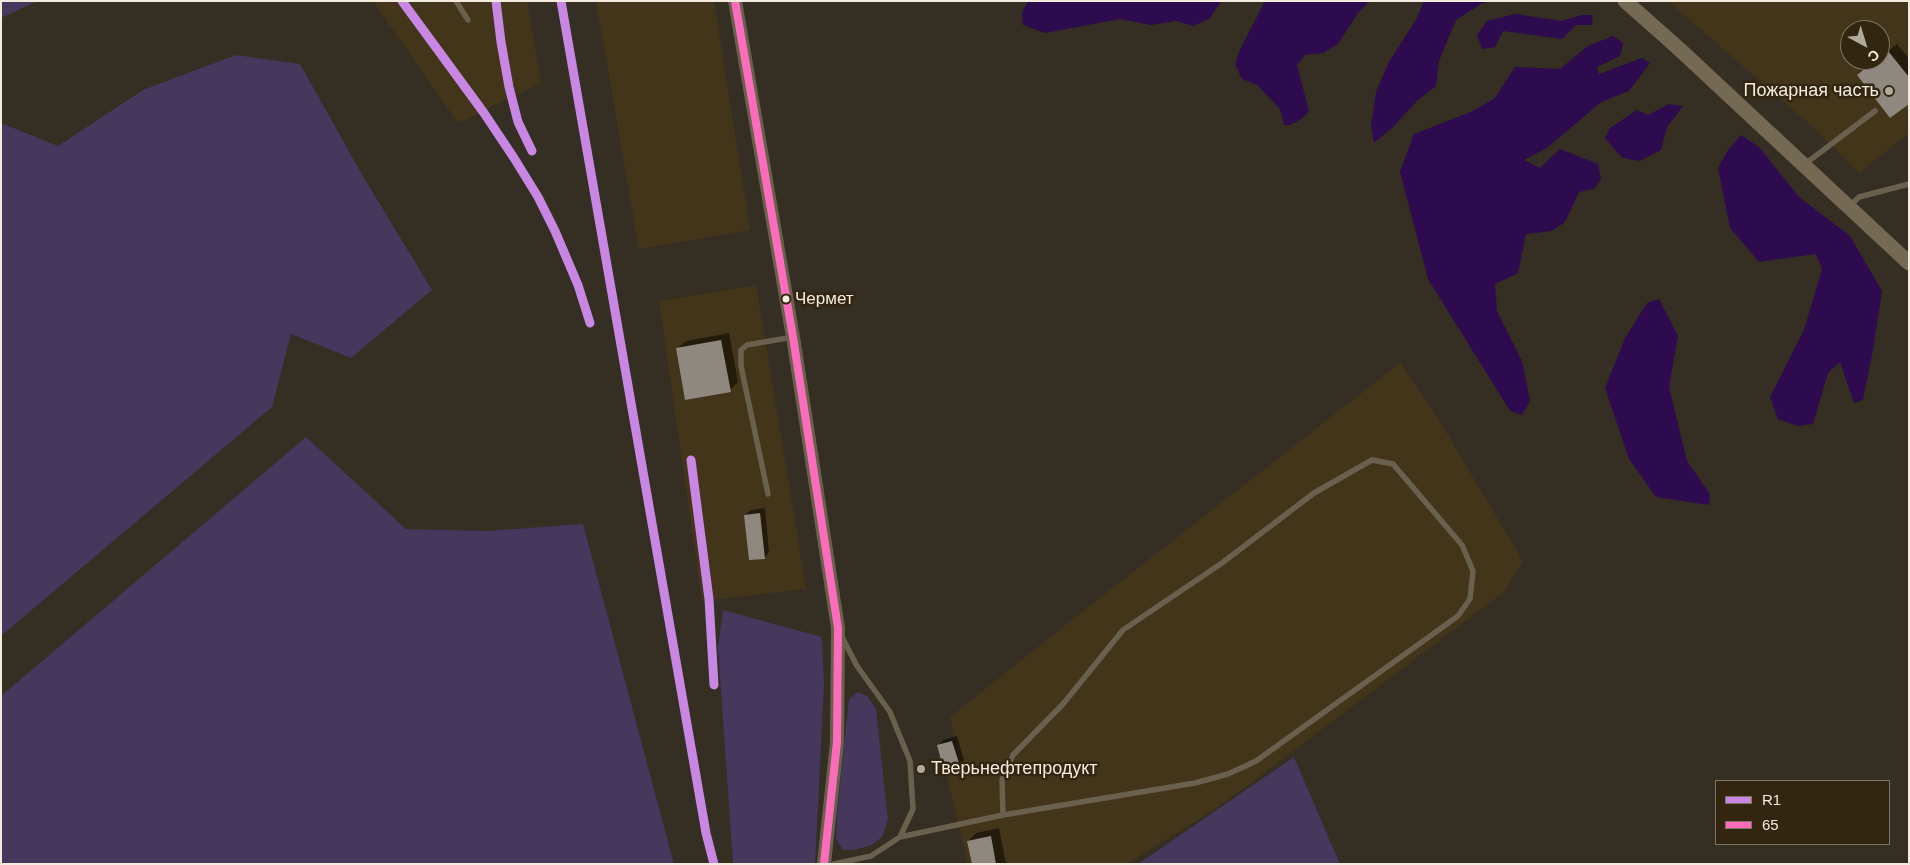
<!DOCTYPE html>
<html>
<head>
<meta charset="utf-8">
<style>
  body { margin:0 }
  #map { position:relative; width:1910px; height:865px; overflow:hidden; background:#342e23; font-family:Helvetica,sans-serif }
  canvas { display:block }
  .frame { position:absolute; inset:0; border:2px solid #f3ecde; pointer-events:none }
  .legend { position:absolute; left:1715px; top:780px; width:175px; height:65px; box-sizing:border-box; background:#322611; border:1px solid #7f7563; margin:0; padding:6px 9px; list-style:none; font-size:15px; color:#f3ecde }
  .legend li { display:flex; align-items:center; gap:10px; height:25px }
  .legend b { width:25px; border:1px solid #7f7563 }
  .north { position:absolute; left:1840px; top:20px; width:50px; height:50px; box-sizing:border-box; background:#322611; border:1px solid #7f7563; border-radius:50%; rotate:141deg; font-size:14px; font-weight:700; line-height:20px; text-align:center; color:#f3ecde }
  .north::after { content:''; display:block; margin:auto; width:18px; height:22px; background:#b0aa9d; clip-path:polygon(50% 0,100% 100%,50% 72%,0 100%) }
</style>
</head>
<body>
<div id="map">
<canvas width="1910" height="865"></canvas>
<div class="frame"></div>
<ul class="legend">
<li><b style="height:6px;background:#c787e3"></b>R1</li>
<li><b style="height:6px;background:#fb6dba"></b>65</li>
</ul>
<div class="north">С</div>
</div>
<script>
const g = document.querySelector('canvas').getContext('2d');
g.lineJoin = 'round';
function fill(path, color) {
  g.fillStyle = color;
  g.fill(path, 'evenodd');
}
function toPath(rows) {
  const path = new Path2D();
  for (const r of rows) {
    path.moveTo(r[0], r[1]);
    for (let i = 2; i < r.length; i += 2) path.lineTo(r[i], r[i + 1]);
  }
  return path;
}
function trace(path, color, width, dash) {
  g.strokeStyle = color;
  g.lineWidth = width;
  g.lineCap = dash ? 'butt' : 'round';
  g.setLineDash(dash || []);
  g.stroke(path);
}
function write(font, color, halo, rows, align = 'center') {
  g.font = font + ' Helvetica,sans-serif';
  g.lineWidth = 5;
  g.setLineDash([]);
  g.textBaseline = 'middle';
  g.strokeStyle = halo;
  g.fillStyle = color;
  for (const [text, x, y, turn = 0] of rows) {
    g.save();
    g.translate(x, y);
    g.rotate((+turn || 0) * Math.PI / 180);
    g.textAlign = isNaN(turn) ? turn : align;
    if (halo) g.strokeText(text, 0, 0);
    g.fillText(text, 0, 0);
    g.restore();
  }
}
const built = toPath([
  [373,1,527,1,541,83,458,123],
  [596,1,714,1,750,230,639,249],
  [1668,1,1909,1,1909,133,1859,173,1813,127],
  [1850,30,1880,30,1880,60,1850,60],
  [756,285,806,589,702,601,659,301],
  [1400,363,1437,417,1523,561,1504,592,1244,788,1212,811,1127,864,968,864,946,772,961,766,950,717,1078,615]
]);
const green = toPath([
  [1,1,38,1,1,18],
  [236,55,300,64,364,178,432,290,351,358,291,334,272,407,1,636,1,123,58,146,143,90],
  [306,437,406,529,486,531,583,524,674,864,1,864,1,696],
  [723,610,822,637,824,684,815,864,733,864,718,647],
  [858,692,867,696,876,709,888,819,882,837,872,845,854,850,843,850,836,839,837,813,849,699],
  [1294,757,1340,864,1138,864]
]);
const water = toPath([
  [1028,1,1222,1,1209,19,1193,26,1176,21,1151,25,1120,19,1045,33,1023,25,1022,13],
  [1265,1,1370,1,1358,13,1338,44,1323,53,1305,55,1297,65,1309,111,1303,118,1290,125,1284,125,1280,109,1257,85,1242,79,1235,64,1239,52],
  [1424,1,1489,1,1481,4,1456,20,1439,61,1436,86,1417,101,1393,127,1374,143,1371,126,1376,92,1389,62,1417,18],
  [1515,14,1561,21,1582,15,1593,15,1592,25,1576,25,1562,39,1503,31,1495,47,1482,49,1477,35,1487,21],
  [1613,36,1623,43,1620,56,1597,67,1599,74,1642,58,1650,63,1629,91,1601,102,1547,148,1524,160,1540,168,1560,149,1598,164,1601,179,1594,189,1579,192,1565,222,1552,231,1526,234,1518,273,1495,284,1497,311,1522,361,1530,401,1522,415,1510,411,1428,279,1400,172,1414,134,1471,112,1495,98,1515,67,1560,69,1588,46],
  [1669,104,1683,106,1667,127,1661,150,1640,161,1622,158,1605,138,1610,128,1637,110,1648,115],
  [1741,135,1759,147,1799,197,1850,236,1882,291,1873,350,1863,400,1854,403,1840,362,1828,373,1813,424,1798,426,1778,419,1770,397,1804,330,1822,269,1816,254,1759,262,1730,228,1718,168,1728,150],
  [1659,299,1678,336,1669,387,1687,461,1710,494,1709,505,1656,497,1629,459,1605,388,1625,338,1647,303]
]);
const shadow = toPath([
  [1897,44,1909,59,1909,103,1859,75,1876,60,1880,60,1880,57],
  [729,333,738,382,730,390,677,349,686,341],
  [765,508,769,552,764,558,745,515,751,510],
  [957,736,964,760,959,765,938,746,943,740],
  [999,828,1006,864,973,864,968,841,976,833]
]);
const building = toPath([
  [1888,51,1909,77,1909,104,1890,118,1857,75,1876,60,1880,60,1880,57],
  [721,340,731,392,685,400,676,348],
  [760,513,765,559,749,560,744,515],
  [952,741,960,766,944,771,937,745],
  [991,836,996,864,972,864,967,841]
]);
const service = toPath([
  [456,1,468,20],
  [1805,164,1875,111],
  [1849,207,1859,197,1909,184],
  [768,494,741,366,741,350,747,345,793,337],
  [900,837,1003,815,1195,783,1228,774,1256,761,1458,616,1470,599,1473,571,1462,545,1393,464,1372,460,1314,493,1222,563,1123,630,1063,704,1013,755,1002,780,1003,815],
  [834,864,871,856,900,837,913,809,910,761,890,712,857,666,841,635]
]);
const tertiary = toPath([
  [735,1,793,337,838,628,837,742,824,864]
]);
const secondary = toPath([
  [1625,1,1677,47,1909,263]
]);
const bus1 = toPath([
  [735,1,793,337,838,628,837,742,824,864]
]);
const rail1 = toPath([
  [402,1,484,113,514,158,538,197,555,231,578,285,590,323],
  [496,1,501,42,509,87,518,122,532,151],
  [561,1,706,833,714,864],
  [691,460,709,599,714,685]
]);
const markers = [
  [1889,91,5,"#b0aa9d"],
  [786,299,4.5,"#f3ecde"],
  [921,769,5,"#b0aa9d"]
];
const busNames = [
  ["Чермет",795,299]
];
const poiNames = [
  ["Пожарная часть",1879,91],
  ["Тверьнефтепродукт",931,769,"left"]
];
fill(built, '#43351a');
fill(green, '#46375c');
fill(water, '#2e0b4e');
fill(shadow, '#0007');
fill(building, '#8e887e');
trace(service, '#6a604e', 5.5);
trace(tertiary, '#6a604e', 14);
trace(secondary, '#746952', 15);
trace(bus1, '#fb6dba', 8);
trace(rail1, '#c787e3', 9);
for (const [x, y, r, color] of markers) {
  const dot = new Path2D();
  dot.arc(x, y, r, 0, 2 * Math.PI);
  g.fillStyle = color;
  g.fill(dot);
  trace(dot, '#322611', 2);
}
write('17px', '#f3ecde', '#322611', busNames, 'left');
write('18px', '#f3ecde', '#322611', poiNames, 'right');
</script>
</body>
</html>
